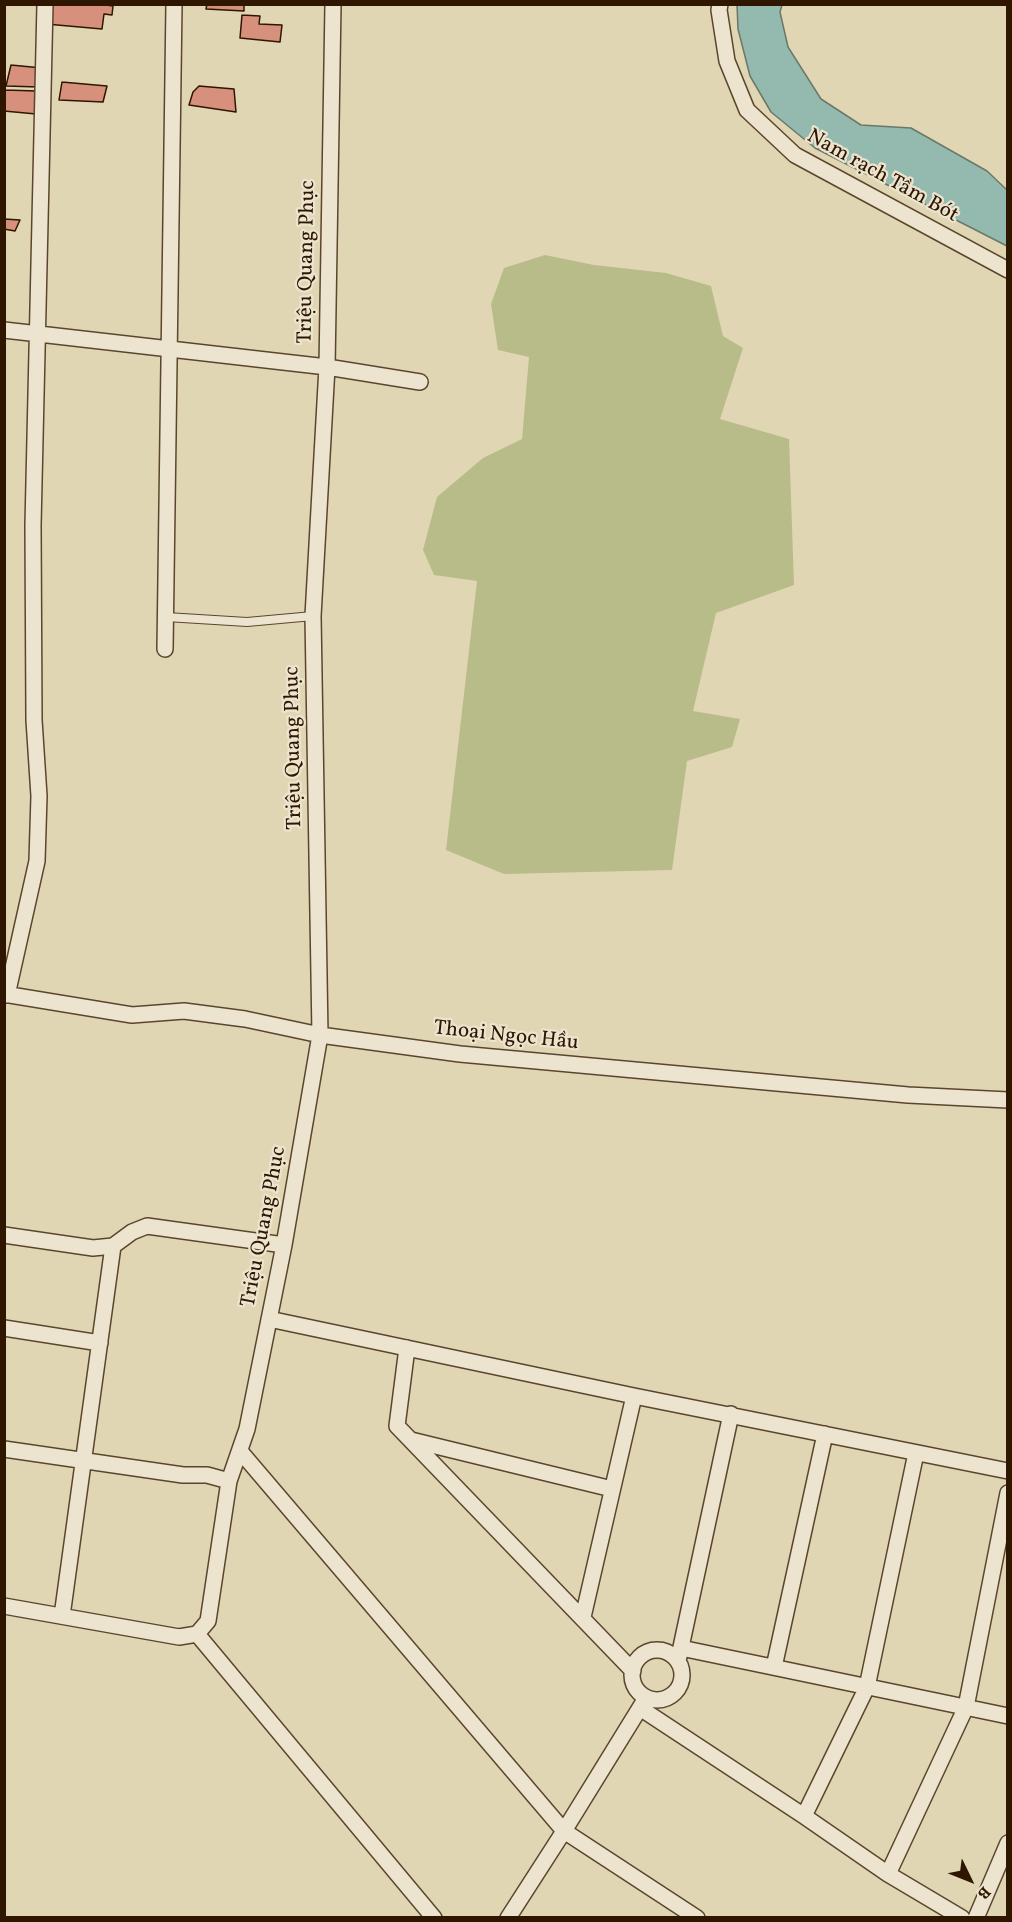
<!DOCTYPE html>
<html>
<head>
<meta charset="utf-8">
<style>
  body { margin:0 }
  #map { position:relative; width:1012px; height:1922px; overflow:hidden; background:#e1d6b3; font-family:Vollkorn,serif }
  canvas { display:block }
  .frame { position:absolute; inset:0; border:6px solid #2e1600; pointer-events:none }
  .north { position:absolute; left:940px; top:1850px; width:60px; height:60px; -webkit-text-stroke:4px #ece4ce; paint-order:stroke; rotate:133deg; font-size:16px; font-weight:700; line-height:24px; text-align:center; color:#2e1600 }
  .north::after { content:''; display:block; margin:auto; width:21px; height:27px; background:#2e1600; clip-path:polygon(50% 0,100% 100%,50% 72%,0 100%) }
</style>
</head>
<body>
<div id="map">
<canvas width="1012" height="1922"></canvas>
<div class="frame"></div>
<div class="north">B</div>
</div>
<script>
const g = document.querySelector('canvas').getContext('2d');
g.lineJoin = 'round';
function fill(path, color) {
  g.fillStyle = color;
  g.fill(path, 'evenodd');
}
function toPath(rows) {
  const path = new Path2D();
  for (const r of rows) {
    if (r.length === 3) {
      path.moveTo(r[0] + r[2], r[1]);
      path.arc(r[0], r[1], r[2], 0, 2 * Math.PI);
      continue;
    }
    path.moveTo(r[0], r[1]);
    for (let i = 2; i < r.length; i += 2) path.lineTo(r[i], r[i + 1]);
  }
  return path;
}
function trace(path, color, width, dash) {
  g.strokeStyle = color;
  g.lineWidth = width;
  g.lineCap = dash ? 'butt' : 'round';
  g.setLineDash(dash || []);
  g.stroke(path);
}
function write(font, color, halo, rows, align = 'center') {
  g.font = font + ' Vollkorn,serif';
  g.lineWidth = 4.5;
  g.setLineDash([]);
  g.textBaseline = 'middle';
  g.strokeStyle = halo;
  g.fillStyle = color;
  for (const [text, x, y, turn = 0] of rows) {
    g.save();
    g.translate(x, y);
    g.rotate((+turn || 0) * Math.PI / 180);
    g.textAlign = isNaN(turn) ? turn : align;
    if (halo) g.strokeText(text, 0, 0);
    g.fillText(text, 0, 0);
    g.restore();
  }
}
const green = toPath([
  [545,255,594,265,666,273,711,286,723,336,743,348,720,419,789,439,794,585,716,613,693,711,740,719,732,747,687,761,672,870,504,874,446,850,477,581,434,575,423,550,437,497,483,458,522,439,529,357,498,350,491,304,504,268]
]);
const water = toPath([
  [737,5,782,5,780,12,788,47,821,99,861,125,911,128,987,171,1007,190,1007,246,815,148,771,112,750,76,738,29,737,5]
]);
const building = toPath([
  [49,4,99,4,113,6,112,15,104,14,102,29,46,24,49,4],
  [207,4,244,4,244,11,206,9,207,4],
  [242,15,260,16,259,24,282,25,280,42,240,38,242,15],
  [11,65,42,68,39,87,6,86,11,65],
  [62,82,107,86,103,102,59,100,62,82],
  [199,86,234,89,236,112,189,105,193,92,199,86],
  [5,90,37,91,36,114,4,111,5,90],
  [4,219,20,220,15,231,4,229,4,219]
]);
const service = toPath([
  [166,617,247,622,313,616]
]);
const minor = toPath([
  [720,4,719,10,727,61,747,110,795,155,1008,270],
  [4,330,327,367,420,382],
  [165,649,174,4],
  [4,994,132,1015,184,1011,245,1019,320,1035,460,1054,908,1095,1008,1100],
  [7,995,37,861,39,796,34,720,33,525,45,4],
  [4,1235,93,1248,113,1246,132,1232,147,1226,284,1245],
  [269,1319,634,1396,1008,1471],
  [4,1328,100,1343],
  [407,1348,397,1426,633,1671],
  [411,1440,612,1489],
  [4,1449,183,1475,207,1475,229,1481],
  [240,1451,564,1831,697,1918],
  [4,1606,179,1637,197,1634,208,1621,229,1481,247,1429,284,1245,320,1035,313,616,327,367,333,4],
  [62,1616,113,1246],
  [583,1617,634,1396],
  [197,1634,434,1918],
  [681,1648,1008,1716],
  [657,1675,25],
  [678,1661,731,1414],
  [774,1667,825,1434],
  [640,1708,804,1816,888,1874,962,1918],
  [804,1816,867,1687,916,1453],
  [888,1874,966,1707,1008,1493],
  [508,1918,564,1831,646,1698],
  [976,1918,1008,1843]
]);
const streetNames = [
  ["Nam rạch Tầm Bót",882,177,29],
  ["Triệu Quang Phục",308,262,-89],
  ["Triệu Quang Phục",295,748,-91],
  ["Thoại Ngọc Hầu",506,1037,6],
  ["Triệu Quang Phục",265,1227,-79]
];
fill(green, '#b8bc89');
fill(water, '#94b9af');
trace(water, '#6b7869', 1.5);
fill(building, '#d6907c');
trace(building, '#2e1600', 1.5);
trace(service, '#5b462d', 10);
trace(minor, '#5b462d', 18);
trace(service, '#ece4ce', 8);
trace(minor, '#ece4ce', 15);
write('21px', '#2e1600', '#ece4ce', streetNames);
</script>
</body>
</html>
